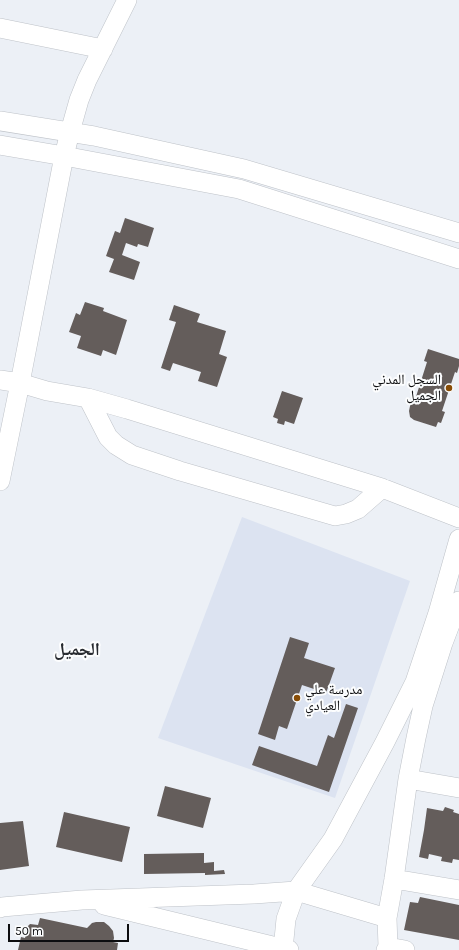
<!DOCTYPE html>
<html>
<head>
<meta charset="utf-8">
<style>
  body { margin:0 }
  #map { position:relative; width:459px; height:950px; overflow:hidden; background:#ecf0f6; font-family:Karla,sans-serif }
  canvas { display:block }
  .scale { position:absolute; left:8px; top:924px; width:121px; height:18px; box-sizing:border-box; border:2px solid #0c0d0f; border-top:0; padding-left:5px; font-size:12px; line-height:14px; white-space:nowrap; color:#0c0d0f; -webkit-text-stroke:3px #fcfdfe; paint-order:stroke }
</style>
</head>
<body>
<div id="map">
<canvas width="459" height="950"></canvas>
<div class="scale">50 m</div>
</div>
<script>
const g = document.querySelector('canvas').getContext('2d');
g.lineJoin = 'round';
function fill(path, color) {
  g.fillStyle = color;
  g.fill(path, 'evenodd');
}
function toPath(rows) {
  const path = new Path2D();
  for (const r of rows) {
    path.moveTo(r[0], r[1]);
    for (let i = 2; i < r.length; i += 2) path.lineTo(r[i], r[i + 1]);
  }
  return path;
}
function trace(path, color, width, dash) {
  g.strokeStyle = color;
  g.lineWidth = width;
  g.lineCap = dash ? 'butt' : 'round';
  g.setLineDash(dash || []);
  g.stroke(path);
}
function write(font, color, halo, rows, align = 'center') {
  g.font = font + ' Karla,"Noto Naskh Arabic",sans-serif';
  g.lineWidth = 4;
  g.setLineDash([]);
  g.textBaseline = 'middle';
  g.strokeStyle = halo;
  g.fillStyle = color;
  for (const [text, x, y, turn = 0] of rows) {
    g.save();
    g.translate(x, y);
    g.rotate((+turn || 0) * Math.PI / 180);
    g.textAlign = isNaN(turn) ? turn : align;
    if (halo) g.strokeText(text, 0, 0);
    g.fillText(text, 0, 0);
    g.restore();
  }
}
const built = toPath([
  [242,517,410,581,335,798,158,738]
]);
const building = toPath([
  [125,218,154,228,148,247,138,244,137,247,126,243,122,255,140,262,134,280,109,272,114,259,106,256,115,231,120,233],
  [85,302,104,308,103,311,127,320,116,355,103,350,101,356,77,348,81,336,69,332,76,313,80,315],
  [174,305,200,314,197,322,226,331,219,354,227,357,217,387,198,381,201,372,173,363,170,371,161,368,176,322,169,320],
  [428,349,459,359,459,366,457,373,455,372,442,411,445,412,441,423,438,422,436,427,414,420,410,417,409,411,411,401,414,403,427,362,424,361],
  [282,391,303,398,294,424,285,421,284,425,277,423,278,419,273,417],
  [290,637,309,643,304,658,335,668,326,693,302,685,287,729,279,726,275,740,258,734],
  [346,704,358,708,329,792,252,765,259,746,317,766,328,735,334,738],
  [165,786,211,798,203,828,157,816],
  [445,807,454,810,453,812,459,814,459,860,453,859,452,863,441,861,442,857,429,854,428,859,419,857,424,830,427,808,443,811],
  [64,812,130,827,122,862,56,847],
  [23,821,29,866,0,870,0,823],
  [204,853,204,863,214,862,214,871,224,870,225,874,205,875,205,873,144,874,144,854],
  [420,897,459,905,459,940,404,930,410,902,418,903],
  [40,918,87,928,92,923,96,922,104,922,109,926,113,931,114,938,113,942,118,943,117,950,18,950,21,937,25,938,28,926,30,924,38,925]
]);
const minor = toPath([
  [0,28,103,49],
  [0,121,94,136,244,169,459,233],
  [0,145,64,156,239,189,459,259],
  [0,380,20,383,47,391,88,398,127,409,382,488,459,518],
  [88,398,108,437,116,445,132,455,180,471,335,516,346,514,358,509,382,488],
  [0,481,20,383,64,156,70,132,79,100,87,80,127,0],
  [408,779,459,788],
  [394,879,459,890],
  [104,905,289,950],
  [0,908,2,907,82,900,254,894,296,891,387,918],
  [388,947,405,950],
  [283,950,286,919,296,891,333,839,385,742,415,682,438,613,459,539],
  [386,950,388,947,387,918,394,879,408,779,416,738,423,706,443,643,459,601]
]);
const markers = [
  [449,388,4,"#884d07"],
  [297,698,4,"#884d07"]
];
const poiNames = [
  ["السجل المدني",441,380],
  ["الجميل",441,396],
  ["مدرسة علي",305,690,"left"],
  ["العيادي",305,706,"left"]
];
const districtNames = [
  ["الجميل",77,650]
];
fill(built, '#dce3f1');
fill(building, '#645d5b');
trace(minor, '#bec2c8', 20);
trace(minor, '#fff', 19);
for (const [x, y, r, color] of markers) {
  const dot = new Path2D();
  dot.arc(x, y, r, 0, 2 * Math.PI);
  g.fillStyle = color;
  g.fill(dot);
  trace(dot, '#fcfdfe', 1.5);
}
write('14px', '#0c0d0f', '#fcfdfe', poiNames, 'right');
write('bold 18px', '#272a2f', '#fcfdfe', districtNames);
</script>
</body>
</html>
